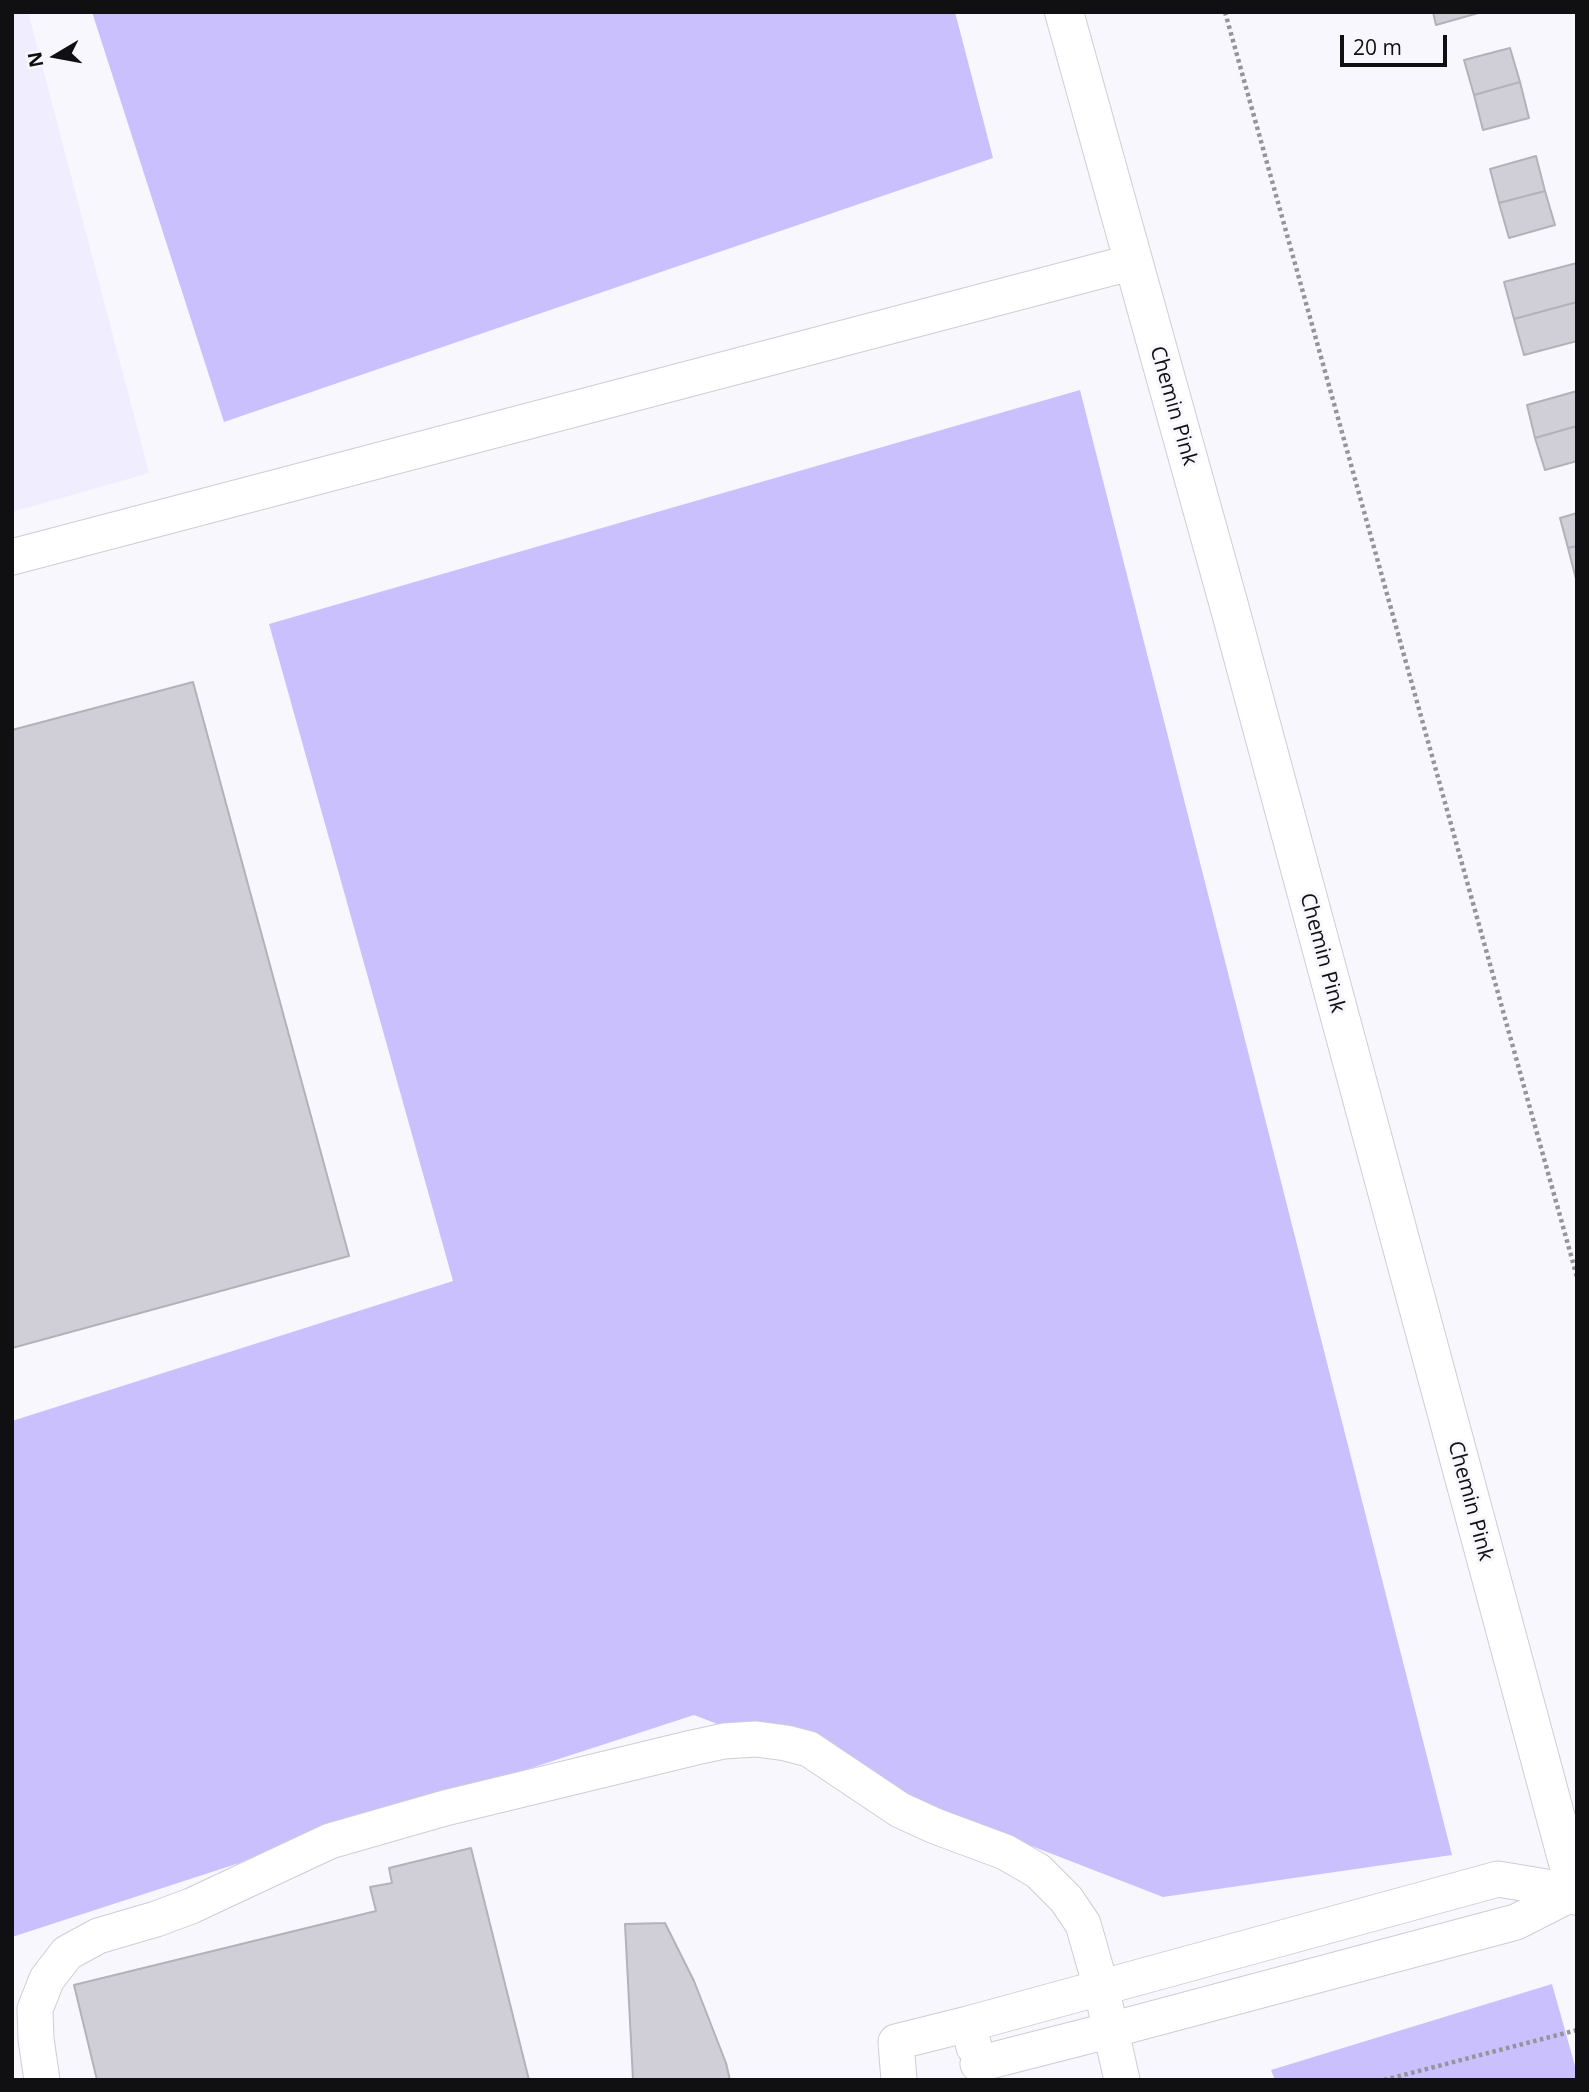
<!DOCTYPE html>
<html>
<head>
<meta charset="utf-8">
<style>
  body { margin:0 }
  #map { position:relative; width:1589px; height:2092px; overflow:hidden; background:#f8f7fe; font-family:"Open Sans",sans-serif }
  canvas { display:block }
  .frame { position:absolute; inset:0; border:14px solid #100f12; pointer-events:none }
  .north { position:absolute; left:21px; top:21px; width:70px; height:70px; -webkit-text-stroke:5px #f8f7fe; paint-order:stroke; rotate:260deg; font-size:19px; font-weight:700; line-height:28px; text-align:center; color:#100f12 }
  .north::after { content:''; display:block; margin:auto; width:24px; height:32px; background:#100f12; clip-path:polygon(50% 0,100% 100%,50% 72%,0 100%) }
  .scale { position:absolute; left:1340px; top:35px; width:107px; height:32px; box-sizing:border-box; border:4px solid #100f12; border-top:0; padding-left:9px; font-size:21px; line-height:24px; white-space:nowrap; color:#100f12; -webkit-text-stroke:5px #f8f7fe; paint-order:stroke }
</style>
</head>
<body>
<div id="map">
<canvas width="1589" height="2092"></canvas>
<div class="frame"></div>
<div class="north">N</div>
<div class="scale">20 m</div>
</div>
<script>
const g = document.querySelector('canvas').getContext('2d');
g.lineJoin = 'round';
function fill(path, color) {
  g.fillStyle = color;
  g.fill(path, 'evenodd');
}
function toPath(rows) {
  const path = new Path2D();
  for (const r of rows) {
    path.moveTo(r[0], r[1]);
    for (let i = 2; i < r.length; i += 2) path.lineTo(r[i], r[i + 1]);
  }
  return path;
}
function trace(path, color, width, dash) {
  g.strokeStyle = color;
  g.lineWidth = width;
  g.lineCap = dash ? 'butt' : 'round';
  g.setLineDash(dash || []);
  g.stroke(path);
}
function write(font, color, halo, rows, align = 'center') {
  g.font = font + ' "Open Sans",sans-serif';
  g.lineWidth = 6;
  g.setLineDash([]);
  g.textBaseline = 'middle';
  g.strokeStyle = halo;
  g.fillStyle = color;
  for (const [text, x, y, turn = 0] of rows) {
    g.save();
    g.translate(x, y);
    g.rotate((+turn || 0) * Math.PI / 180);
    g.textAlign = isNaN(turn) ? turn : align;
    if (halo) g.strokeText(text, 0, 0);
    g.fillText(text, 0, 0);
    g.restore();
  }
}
const built = toPath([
  [12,12,28,12,149,473,12,512]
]);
const green = toPath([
  [92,12,955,12,993,158,224,422],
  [1080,390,1452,1855,1163,1897,694,1715,12,1937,12,1421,453,1281,269,624],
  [1552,1984,1577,2073,1577,2080,1275,2080,1271,2070]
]);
const building = toPath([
  [1433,12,1482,12,1436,25,1433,12],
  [1510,48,1520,82,1474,95,1464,60,1510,48],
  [1520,82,1529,118,1483,130,1474,95,1520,82],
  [1536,156,1545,191,1499,203,1490,169,1536,156],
  [1545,191,1555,225,1509,238,1499,203,1545,191],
  [1577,263,1577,302,1514,319,1504,282,1577,263],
  [1577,302,1577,341,1524,355,1514,319,1577,302],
  [1577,391,1577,426,1535,438,1527,405,1577,391],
  [1577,426,1577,461,1545,470,1535,438,1577,426],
  [1577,513,1577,546,1568,548,1560,518,1577,513],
  [1577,546,1577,579,1576,579,1568,548,1577,546],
  [193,682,349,1256,12,1348,12,730,193,682],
  [471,1848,529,2080,97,2080,74,1985,376,1911,370,1887,392,1883,389,1868,471,1848],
  [665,1923,694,1981,726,2063,730,2080,633,2080,625,1924,665,1923]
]);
const path = toPath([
  [1225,12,1577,1277],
  [1384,2080,1577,2030]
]);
const minor = toPath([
  [12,557,1133,262],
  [968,2024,1498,1879,1576,1892],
  [978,2064,1111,2030,1516,1922,1577,1891],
  [42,2080,36,2039,35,2009,47,1979,67,1953,98,1936,156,1919,191,1906,330,1841,445,1808,692,1748,724,1741,756,1739,786,1743,809,1749,900,1810,935,1826,1005,1852,1038,1871,1066,1899,1083,1924,1101,1987,1122,2080],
  [899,2080,896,2042,968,2024,974,2047]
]);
const major = toPath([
  [1064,12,1230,609,1577,1896]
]);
const streetNames = [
  ["Chemin Pink",1173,406,74],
  ["Chemin Pink",1322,953,75],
  ["Chemin Pink",1470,1501,75]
];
fill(built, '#efedfe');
fill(green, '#cac0fe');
fill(building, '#d0cfd8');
trace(building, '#b3b1ba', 2);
trace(minor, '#cecdd6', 37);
trace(major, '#cecdd6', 40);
trace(path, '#95949a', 4.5, [3.5, 3.5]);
trace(minor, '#fff', 35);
trace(major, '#fff', 38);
write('21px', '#100f12', '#f8f7fe', streetNames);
</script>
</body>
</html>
